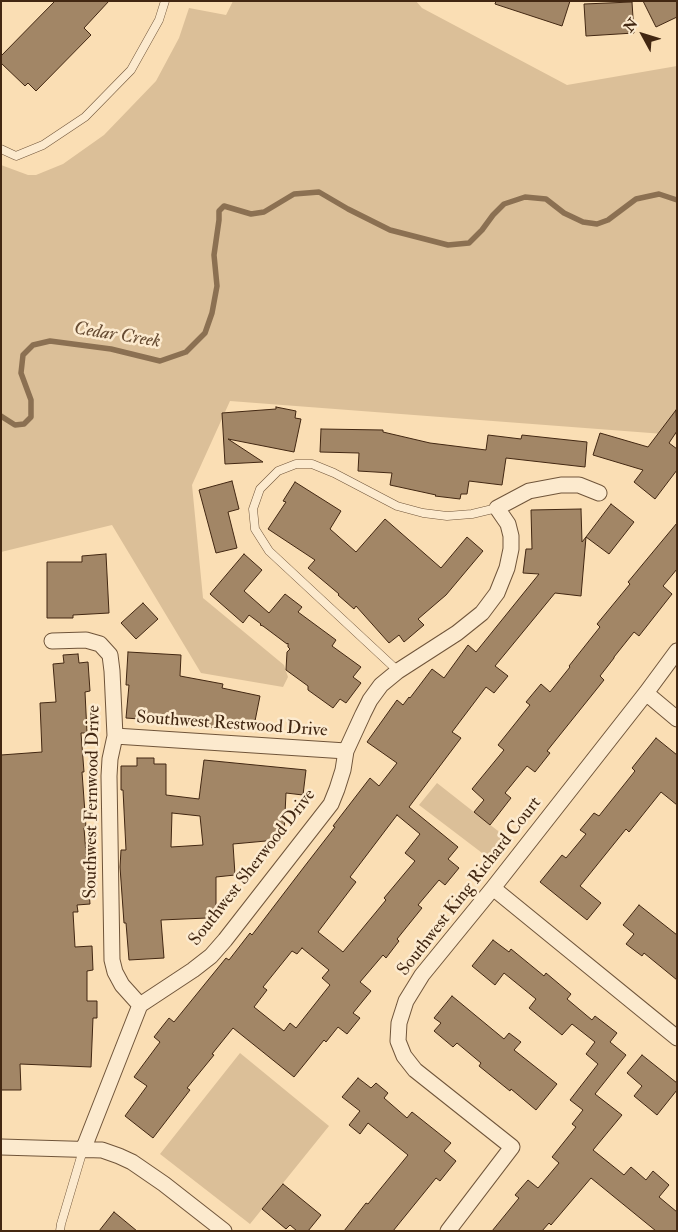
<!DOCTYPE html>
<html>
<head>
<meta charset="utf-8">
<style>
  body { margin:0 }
  #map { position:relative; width:678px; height:1232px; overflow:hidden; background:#fadeb4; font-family:"IM FELL Double Pica",serif }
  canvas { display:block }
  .frame { position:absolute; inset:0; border:2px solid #422712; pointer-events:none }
  .north { position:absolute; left:618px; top:10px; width:50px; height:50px; -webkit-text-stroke:4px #fceace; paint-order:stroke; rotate:309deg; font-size:14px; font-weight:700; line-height:20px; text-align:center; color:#422712 }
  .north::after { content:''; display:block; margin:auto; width:18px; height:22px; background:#422712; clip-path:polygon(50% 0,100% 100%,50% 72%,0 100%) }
</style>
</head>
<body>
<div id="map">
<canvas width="678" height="1232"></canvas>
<div class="frame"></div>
<div class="north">N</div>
</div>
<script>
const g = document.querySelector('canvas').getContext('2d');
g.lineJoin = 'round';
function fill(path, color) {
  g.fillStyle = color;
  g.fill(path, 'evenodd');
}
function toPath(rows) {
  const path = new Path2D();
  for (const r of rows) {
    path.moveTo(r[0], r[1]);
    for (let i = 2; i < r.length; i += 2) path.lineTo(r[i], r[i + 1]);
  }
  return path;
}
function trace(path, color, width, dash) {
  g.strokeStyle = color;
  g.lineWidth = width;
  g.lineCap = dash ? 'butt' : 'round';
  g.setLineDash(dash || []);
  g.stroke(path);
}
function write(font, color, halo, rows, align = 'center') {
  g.font = font + ' "IM FELL Double Pica",serif';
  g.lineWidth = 5;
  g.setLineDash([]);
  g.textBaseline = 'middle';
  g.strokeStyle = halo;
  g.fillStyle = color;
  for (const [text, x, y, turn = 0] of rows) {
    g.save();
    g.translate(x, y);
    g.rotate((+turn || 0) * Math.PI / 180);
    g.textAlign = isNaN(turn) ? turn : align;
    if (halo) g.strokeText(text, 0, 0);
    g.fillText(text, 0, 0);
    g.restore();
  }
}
const green = toPath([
  [233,1,416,1,422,8,567,85,677,66,677,435,230,401,192,485,203,598,284,665,288,677,283,687,201,673,112,525,1,552,1,165,28,175,36,175,63,164,104,135,156,81,179,38,189,8,226,15],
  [437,783,507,838,490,859,419,805],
  [240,1053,329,1126,250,1224,160,1154]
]);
const stream = toPath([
  [1,416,15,425,24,424,31,417,31,400,21,373,23,355,33,345,50,341,111,349,160,361,186,352,205,333,212,313,217,286,214,255,219,220,219,211,224,206,251,214,264,212,294,194,319,192,348,209,390,230,448,245,469,243,482,230,493,215,504,204,525,197,546,199,564,213,583,222,597,224,608,220,636,199,659,194,677,200]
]);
const building = toPath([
  [55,1,109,1,84,28,91,35,36,91,28,83,25,86,1,63,1,56,55,1],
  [496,1,570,1,562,26,495,4,496,1],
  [643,1,677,1,677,17,656,27,643,1],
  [632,2,634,33,586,36,584,4,632,2],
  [276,407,296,411,295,418,301,419,294,452,228,439,263,462,225,464,222,413,276,409,276,407],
  [676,410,677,431,669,443,677,449,677,470,655,499,634,482,643,470,593,455,600,433,648,447,676,410],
  [321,429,383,430,383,432,430,443,486,450,488,435,521,439,522,435,587,442,585,467,506,458,502,485,469,481,467,494,461,494,460,499,435,496,436,495,390,485,392,473,358,471,359,453,320,452,321,429],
  [232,481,239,509,228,512,237,548,216,553,199,490,232,481],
  [295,482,341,511,330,529,356,552,385,519,441,568,467,537,483,551,446,595,418,619,424,625,404,642,399,635,389,643,356,606,354,609,338,595,339,594,308,568,315,560,268,529,286,502,283,501,295,482],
  [611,504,634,522,609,554,586,537,611,504],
  [581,509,582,542,586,537,581,596,555,593,495,666,508,676,494,693,486,687,452,732,461,738,409,807,458,847,448,859,459,868,445,885,439,880,418,905,422,908,397,939,399,941,386,958,383,955,360,982,371,991,353,1013,360,1018,347,1034,338,1027,326,1042,324,1040,294,1077,233,1028,212,1054,214,1055,187,1088,190,1090,153,1138,125,1116,147,1086,134,1077,160,1042,154,1037,169,1018,174,1022,226,958,229,960,250,933,252,935,304,867,335,827,333,826,370,778,379,786,397,763,367,742,397,700,403,705,409,697,410,698,432,669,444,678,468,645,476,652,539,574,523,573,526,549,532,549,531,510,581,509],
  [397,815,420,834,405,853,415,861,384,898,386,900,343,952,318,932,356,882,350,877,397,815],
  [302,948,329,970,322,978,330,985,296,1028,290,1023,284,1031,254,1007,267,990,263,987,292,951,297,954,302,948],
  [677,523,677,569,663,586,672,594,639,636,634,632,614,657,614,658,600,676,604,680,547,751,550,753,535,772,527,766,505,793,511,798,490,825,474,812,484,800,472,789,504,750,498,745,530,705,526,702,541,684,550,692,570,667,569,666,600,627,597,624,630,584,628,582,677,523],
  [106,554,109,613,73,615,73,618,47,618,47,562,82,562,82,556,106,554],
  [244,554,262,570,244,591,269,613,285,594,302,607,298,612,336,640,332,646,361,667,353,677,361,683,346,703,340,699,333,708,308,690,308,686,286,670,287,652,290,649,288,647,288,643,287,644,263,626,260,625,261,624,249,615,243,623,210,594,244,554],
  [143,603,158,619,136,639,121,623,143,603],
  [128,652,181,655,180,676,223,684,222,688,260,696,253,731,215,723,214,728,180,722,126,718,129,685,126,685,128,652],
  [78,654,79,663,88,662,90,691,85,692,87,733,81,733,84,772,82,772,86,827,84,828,90,904,77,905,78,912,73,912,75,947,92,946,93,970,87,971,87,1001,97,1001,97,1018,93,1018,91,1067,20,1064,21,1090,1,1090,1,755,42,752,40,703,56,702,53,664,64,663,63,655,78,654],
  [656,738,677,755,677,805,661,792,629,832,626,829,580,886,601,903,587,920,540,882,562,855,566,858,586,834,580,830,594,813,599,816,635,771,632,768,656,738],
  [137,758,154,758,154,764,166,764,166,795,199,799,204,760,306,770,303,795,286,793,284,834,277,840,233,844,235,875,216,877,216,913,207,913,207,918,161,920,164,958,129,960,126,923,124,923,120,867,121,850,126,850,123,790,121,790,121,766,137,766,137,758],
  [172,813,200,816,203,845,171,847,172,813],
  [639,905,677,935,677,980,644,953,642,956,626,944,634,934,623,925,639,905],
  [493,940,509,952,511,949,544,976,546,973,571,994,567,999,592,1020,595,1016,617,1033,610,1042,626,1055,595,1094,622,1115,593,1150,624,1175,631,1167,646,1180,653,1171,669,1185,659,1197,677,1212,677,1231,656,1231,591,1178,551,1225,549,1223,542,1231,492,1231,519,1198,515,1195,528,1180,538,1188,559,1163,552,1157,576,1127,572,1124,583,1110,570,1100,598,1064,586,1054,595,1042,572,1024,562,1035,529,1008,536,999,504,973,495,985,472,966,493,940],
  [452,996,504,1039,509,1033,521,1042,514,1050,557,1084,536,1110,511,1089,510,1091,479,1066,481,1063,457,1043,453,1047,434,1031,441,1023,434,1018,452,996],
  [642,1055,677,1083,677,1090,657,1115,634,1096,642,1086,627,1073,642,1055],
  [358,1078,371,1088,376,1083,388,1093,384,1098,407,1118,412,1112,451,1143,444,1151,456,1161,440,1181,436,1178,393,1231,344,1231,366,1203,368,1204,408,1155,368,1123,360,1134,349,1125,360,1111,342,1097,358,1078],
  [283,1184,321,1215,308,1231,297,1231,290,1225,286,1229,262,1209,283,1184],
  [114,1212,137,1231,99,1231,114,1212]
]);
const service = toPath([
  [1,149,16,156,43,145,85,117,131,70,159,20,165,1],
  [398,671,269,551,255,529,253,509,260,489,278,471,296,464,312,464,334,473,397,506,423,513,447,516,472,514,497,508],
  [60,1231,61,1224,83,1150]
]);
const minor = toPath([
  [52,641,86,640,100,644,110,655,112,671,115,736,110,759,109,776,112,960,115,972,122,985,140,1005],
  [646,693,677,719],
  [115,736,346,751],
  [493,888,677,1038],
  [1,1147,102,1150,119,1156,132,1162,164,1184,224,1231],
  [83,1150,140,1005,193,970,211,956,225,940,331,804,337,789,343,770,346,751,363,714,370,700,381,685,398,671,457,633,482,613,497,593,507,568,511,549,511,536,508,524,497,508,529,491,561,485,579,485,599,493],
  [448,1231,512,1147,415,1070,404,1056,398,1041,399,1023,406,1001,422,975,493,888,646,693,677,651]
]);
const streetNames = [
  ["Southwest Restwood Drive",232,725,4],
  ["Southwest Fernwood Drive",93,802,-89],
  ["Southwest Sherwood Drive",253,868,-52],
  ["Southwest King Richard Court",470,887,-52]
];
const waterNames = [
  ["Cedar Creek",117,336,9]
];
fill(green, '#dbbf98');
trace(stream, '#8b7052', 5.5);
fill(building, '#a28666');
trace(building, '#422712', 1);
trace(service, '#70553a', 9);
trace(minor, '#70553a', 17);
trace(service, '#fceace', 8);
trace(minor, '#fceace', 15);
write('18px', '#422712', '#fceace', streetNames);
write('italic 19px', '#664b32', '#fceace', waterNames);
</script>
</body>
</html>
